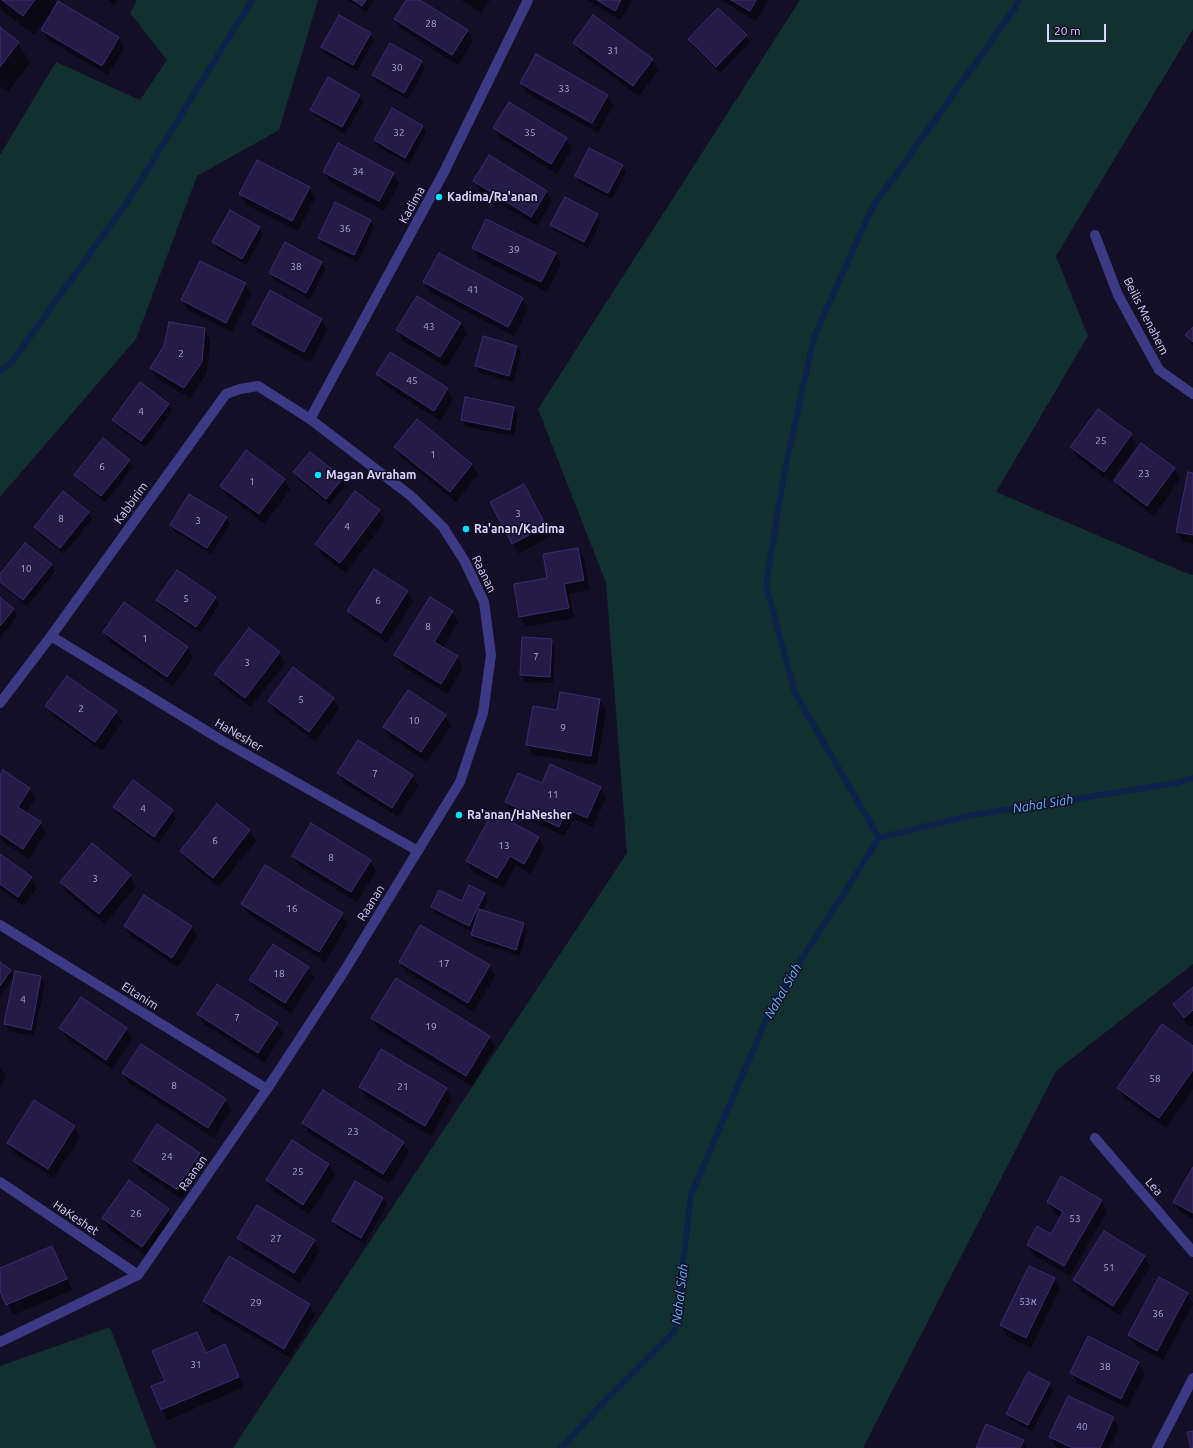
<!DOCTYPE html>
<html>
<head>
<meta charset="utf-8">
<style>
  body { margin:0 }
  #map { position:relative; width:1193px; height:1448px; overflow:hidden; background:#130f26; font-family:Ubuntu,sans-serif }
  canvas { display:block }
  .scale { position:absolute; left:1047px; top:24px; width:59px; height:18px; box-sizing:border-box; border:2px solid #d9d4ff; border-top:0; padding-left:5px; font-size:12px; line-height:14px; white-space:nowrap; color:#d9d4ff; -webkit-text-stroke:3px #130f26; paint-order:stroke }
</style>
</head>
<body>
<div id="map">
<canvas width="1193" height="1448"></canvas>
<div class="scale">20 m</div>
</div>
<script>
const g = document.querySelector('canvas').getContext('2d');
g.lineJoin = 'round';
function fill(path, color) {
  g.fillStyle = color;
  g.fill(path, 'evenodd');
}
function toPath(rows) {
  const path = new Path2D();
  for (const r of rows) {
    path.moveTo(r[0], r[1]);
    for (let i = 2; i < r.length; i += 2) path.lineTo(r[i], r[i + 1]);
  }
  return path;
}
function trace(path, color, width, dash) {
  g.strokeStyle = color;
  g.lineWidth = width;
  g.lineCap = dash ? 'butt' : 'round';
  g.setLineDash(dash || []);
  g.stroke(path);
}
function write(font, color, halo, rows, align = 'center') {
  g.font = font + ' Ubuntu,Heebo,sans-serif';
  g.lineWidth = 3;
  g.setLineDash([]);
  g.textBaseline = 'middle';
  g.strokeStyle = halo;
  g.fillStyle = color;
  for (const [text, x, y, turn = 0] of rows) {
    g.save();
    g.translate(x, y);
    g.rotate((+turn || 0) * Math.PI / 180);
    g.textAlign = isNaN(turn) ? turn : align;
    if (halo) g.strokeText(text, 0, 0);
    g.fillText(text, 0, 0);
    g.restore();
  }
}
const green = toPath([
  [137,0,318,0,279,130,197,176,136,339,0,497,0,155,56,62,140,100,167,60,130,13],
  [800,0,1193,0,1193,29,1056,256,1088,336,996,492,1186,573,1193,575,1193,964,1056,1071,863,1448,233,1448,627,853,606,583,538,409],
  [110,1327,156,1448,0,1448,0,1366]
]);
const shadow = toPath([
  [0,0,54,0,57,5,58,3,119,38,124,48,108,75,48,40,42,30,49,18,48,17,34,35,0,9],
  [108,0,118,0,114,5],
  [347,0,374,0,366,12],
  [407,0,418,0,467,30,473,41,458,65,401,29,395,19],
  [461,0,490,0,481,13],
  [587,0,633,0,620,20],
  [721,0,768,0,756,21],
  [0,28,18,43,30,63,8,92,0,86],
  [370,34,374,40,357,71,326,54,322,47],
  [746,36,750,42,720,73,693,46,689,39],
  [574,43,652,59,658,70,639,96,580,53],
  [421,62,425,68,408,99,377,82,373,75],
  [521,83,607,95,613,106,598,133,527,93],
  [528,86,597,125,596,127,528,89],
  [359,96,363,102,345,134,315,116,311,110],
  [423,126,426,133,409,164,379,147,375,140],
  [494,128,566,139,572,149,557,174,500,138],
  [622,166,626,172,612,199,580,183,576,176],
  [324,172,393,174,399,184,384,211,330,182],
  [474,181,546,191,552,202,537,226,480,191],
  [309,187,315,198,298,231,247,205,241,194],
  [230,211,259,228,263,235,246,265,217,248,213,242],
  [598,215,601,221,588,248,555,231,551,225],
  [371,221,374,227,358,262,323,245,319,238],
  [473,248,555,253,561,264,547,292,479,258],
  [322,262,325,269,310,299,274,280,270,273],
  [424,282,523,299,528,309,514,336,430,292],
  [245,284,251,294,232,332,188,310,182,300],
  [321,319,327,330,310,362,259,334,253,324],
  [461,324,467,334,446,367,403,341,397,330],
  [1193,328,1193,346,1187,335],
  [204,329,210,340,207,373,190,398,157,378,151,368],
  [517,347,521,353,513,382,480,373,476,366],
  [377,374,447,389,453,399,440,421,383,384],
  [168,404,172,411,145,447,117,427,113,420],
  [514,408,518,414,514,436,466,427,462,420],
  [417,420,472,465,478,475,456,502,401,457,395,447],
  [1131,435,1137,445,1110,482,1077,457,1071,447],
  [1142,444,1175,469,1180,479,1154,516,1121,491,1115,481],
  [129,461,133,467,105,502,79,481,75,475],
  [294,473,342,479,346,485,330,505,298,479],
  [1193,474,1193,544,1183,542,1177,531],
  [284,479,290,490,265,524,227,496,221,486],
  [529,496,550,536,519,554,513,544],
  [379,511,385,521,346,573,322,555,316,544],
  [88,512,92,519,64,554,39,534,35,527],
  [226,517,230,524,211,554,175,532,171,525],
  [578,549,584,559,589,590,569,594,574,618,526,627,520,617,515,585,549,579],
  [51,565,55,571,27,606,0,584,0,575],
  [374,570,408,592,413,602,387,643,354,621,348,611],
  [177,572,215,598,219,605,200,633,161,607,157,601],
  [430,598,452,612,458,622,442,648,457,657,463,667,447,694,401,665,395,655],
  [0,599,13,609,17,616,0,638],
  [104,632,187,647,193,658,173,686,110,642],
  [551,640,555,647,553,683,525,682,521,675],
  [279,652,285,663,251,707,221,685,215,674],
  [333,699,339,709,315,741,275,712,269,701],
  [600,700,606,710,597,765,533,755,527,745,558,711],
  [47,706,116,712,122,722,102,751,53,716],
  [445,716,451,726,427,762,390,737,384,727],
  [338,773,412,776,418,786,398,817,344,783],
  [0,777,29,789,35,799,26,813,40,823,46,833,29,859,2,841,0,838],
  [600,787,606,798,593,827,573,818,565,836,512,813,506,802],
  [217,805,250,831,256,841,219,887,187,861,181,851],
  [114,807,172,811,176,818,158,843,118,814],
  [493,813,539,838,544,848,530,874,516,865,503,888,473,872,467,861],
  [92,845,130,876,136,886,105,924,67,893,61,883],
  [0,855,31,878,37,888,24,906,0,889],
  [293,856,370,860,376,871,357,902,299,866],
  [484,893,488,900,483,911,524,924,527,931,520,956,476,942,472,935,473,932,436,914,432,907,462,902],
  [242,904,342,914,348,924,325,962,248,914],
  [125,926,192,926,197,937,178,967,131,937],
  [400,962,489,966,495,976,474,1012,406,972],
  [0,964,10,971,14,977,0,997],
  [308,968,314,978,291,1013,256,990,250,980],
  [16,972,41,977,45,984,34,1036,9,1031,5,1024],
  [1193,988,1193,1025,1190,1027,1180,1015,1174,1005],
  [198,1014,277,1024,283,1034,264,1063,204,1024],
  [372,1018,489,1037,495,1047,472,1086,378,1028],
  [61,1028,126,1029,132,1039,112,1069,66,1038],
  [1193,1047,1193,1089,1166,1128,1124,1098,1118,1088],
  [0,1067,6,1077,0,1086],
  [123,1073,225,1100,231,1110,214,1138,129,1083],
  [360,1087,446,1089,452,1099,431,1136,366,1097],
  [303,1123,403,1143,409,1153,389,1184,309,1133],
  [74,1126,80,1137,54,1178,14,1153,8,1143],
  [157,1126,200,1154,205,1164,182,1199,140,1171,134,1161],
  [293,1141,329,1165,335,1175,309,1214,273,1191,267,1180],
  [1193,1169,1193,1219,1180,1212,1175,1202],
  [383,1198,387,1205,364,1244,337,1228,333,1221],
  [1101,1201,1107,1211,1070,1276,1034,1255,1028,1245,1051,1235,1062,1217,1054,1212,1048,1202],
  [168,1210,174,1220,148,1257,109,1229,103,1219],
  [238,1238,314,1241,320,1251,300,1283,244,1248],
  [52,1247,58,1257,72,1290,13,1315,0,1289,0,1269],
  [1144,1256,1150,1267,1120,1315,1080,1291,1074,1280],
  [229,1258,309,1305,315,1315,290,1358,210,1311,204,1301],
  [1054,1279,1060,1289,1031,1348,1007,1336,1001,1325],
  [1187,1294,1193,1304,1163,1360,1135,1345,1129,1335],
  [196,1333,207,1353,225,1346,231,1356,244,1387,168,1420,162,1410,166,1381],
  [1139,1363,1145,1373,1127,1408,1077,1383,1072,1373],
  [1049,1384,1053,1391,1032,1431,1011,1420,1007,1414],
  [1113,1418,1119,1428,1110,1448,1057,1448,1050,1437],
  [1023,1441,1027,1448,977,1448]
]);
const stream = toPath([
  [0,372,11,363,128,201,252,0],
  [879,838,795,693,766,585,784,474,814,337,872,208,1015,8,1019,0],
  [561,1448,605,1401,675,1331,691,1195,773,1004,879,838,972,815,1177,783,1193,778]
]);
const building = toPath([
  [2,0,35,0,23,16,2,0],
  [353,0,366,0,362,6,353,0],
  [406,0,420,0,468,30,452,55,394,19,406,0],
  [597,0,621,0,615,11,597,0],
  [731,0,756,0,750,11,731,0],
  [58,1,119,37,102,66,41,30,58,1],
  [718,8,747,35,716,67,688,39,718,8],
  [339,15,371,33,353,65,321,47,339,15],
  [593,15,653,59,633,86,573,43,593,15],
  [0,27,19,42,0,67,0,27],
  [390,43,422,61,404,93,372,75,390,43],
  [536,54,608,95,592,123,520,83,536,54],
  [328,77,360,95,342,127,310,110,328,77],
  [509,102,567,138,551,164,493,128,509,102],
  [392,108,423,126,405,158,374,140,392,108],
  [338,143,394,173,379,201,323,172,338,143],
  [589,148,623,165,608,193,575,176,589,148],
  [489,155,547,191,531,217,473,181,489,155],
  [257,160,310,187,292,221,239,194,257,160],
  [565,197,598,214,584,242,550,225,565,197],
  [335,202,371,220,354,255,318,238,335,202],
  [230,210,260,227,242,259,212,242,230,210],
  [486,219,556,253,541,282,472,248,486,219],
  [285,242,322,262,306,293,269,273,285,242],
  [439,253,523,298,508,327,423,282,439,253],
  [200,261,246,283,226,323,181,300,200,261],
  [270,290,322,319,304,352,252,324,270,290],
  [417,296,461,323,440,357,396,330,417,296],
  [169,322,205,328,202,362,184,388,150,368,164,346,169,322],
  [1193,327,1193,342,1185,335,1193,327],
  [483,336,517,346,509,376,475,366,483,336],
  [390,352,448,388,434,411,376,374,390,352],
  [140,382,169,404,141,441,112,420,140,382],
  [465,397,514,407,510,430,461,420,465,397],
  [1098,409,1132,434,1104,472,1070,447,1098,409],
  [417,419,472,464,450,492,394,447,417,419],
  [103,438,130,460,101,496,74,475,103,438],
  [1141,443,1175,468,1147,506,1114,481,1141,443],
  [246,450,285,479,259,514,220,486,246,450],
  [310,452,343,478,326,499,293,472,310,452],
  [1188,472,1193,473,1193,535,1176,532,1188,472],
  [524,484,546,526,512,544,490,502,524,484],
  [63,491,89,512,60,548,34,527,63,491],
  [355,491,380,510,340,563,315,544,355,491],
  [189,494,227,517,207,548,170,525,189,494],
  [25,543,52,564,23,600,0,582,0,574,25,543],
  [578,548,584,580,564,584,569,608,519,617,514,584,547,578,543,554,578,548],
  [374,569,408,591,381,633,347,611,374,569],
  [177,570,216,597,196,627,156,600,177,570],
  [0,597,14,609,0,626,0,597],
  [430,597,453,611,434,642,458,656,441,684,394,655,430,597],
  [124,602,188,647,167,677,103,632,124,602],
  [249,628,280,652,245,698,214,674,249,628],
  [522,637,552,639,550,677,520,675,522,637],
  [293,667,334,698,309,732,268,701,293,667],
  [67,676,117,711,95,742,45,706,67,676],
  [408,690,446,715,421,752,383,727,408,690],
  [560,692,600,699,591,756,526,745,533,706,557,710,560,692],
  [358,740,413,775,392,808,337,773,358,740],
  [550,764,601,787,587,818,567,809,559,827,505,802,518,773,542,783,550,764],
  [3,770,30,788,18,807,41,822,23,849,0,834,0,775,3,770],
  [133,780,173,810,154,837,113,807,133,780],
  [217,804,250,830,213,878,180,851,217,804],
  [493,812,539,837,524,864,510,856,497,878,466,861,493,812],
  [311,823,371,860,351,892,292,856,311,823],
  [92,843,131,875,99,914,60,882,92,843],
  [0,854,32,877,18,897,0,884,0,854],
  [265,865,343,913,319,952,241,904,265,865],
  [469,885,485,893,469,926,431,907,439,890,462,901,469,885],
  [144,895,192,926,172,958,124,926,144,895],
  [479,909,524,923,516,950,471,935,479,909],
  [420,925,490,965,468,1003,399,962,420,925],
  [273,944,309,967,285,1003,249,980,273,944],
  [0,962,11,970,0,986,0,962],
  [15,971,41,976,31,1030,4,1024,15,971],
  [396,978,490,1036,466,1076,371,1018,396,978],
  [217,984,278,1023,258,1053,197,1014,217,984],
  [1193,987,1193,1010,1184,1018,1173,1004,1193,987],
  [81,997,127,1028,106,1060,59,1028,81,997],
  [1162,1024,1193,1046,1193,1070,1159,1118,1117,1088,1162,1024],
  [141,1044,226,1099,208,1128,122,1073,141,1044],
  [381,1049,447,1088,425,1126,359,1087,381,1049],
  [323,1090,404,1142,383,1174,302,1123,323,1090],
  [34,1100,75,1126,48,1169,7,1143,34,1100],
  [157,1124,200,1153,176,1189,133,1161,157,1124],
  [292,1140,329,1164,303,1205,266,1180,292,1140],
  [1193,1167,1193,1213,1173,1202,1193,1167],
  [1061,1176,1102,1200,1064,1266,1027,1245,1037,1226,1051,1234,1063,1212,1047,1202,1061,1176],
  [129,1180,169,1209,142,1247,102,1218,129,1180],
  [355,1181,383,1198,361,1238,332,1221,355,1181],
  [257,1205,315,1240,294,1273,237,1238,257,1205],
  [1104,1231,1145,1256,1113,1306,1073,1280,1104,1231],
  [52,1246,67,1279,6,1305,0,1291,0,1268,52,1246],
  [229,1256,310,1304,284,1349,203,1301,229,1256],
  [1029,1266,1055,1278,1026,1338,1000,1325,1029,1266],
  [1159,1277,1188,1293,1157,1351,1128,1335,1159,1277],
  [197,1332,206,1353,225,1344,239,1377,161,1410,151,1386,165,1381,152,1351,197,1332],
  [1088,1336,1139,1362,1121,1399,1070,1373,1088,1336],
  [1028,1372,1050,1383,1028,1425,1006,1414,1028,1372],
  [1068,1396,1114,1417,1100,1448,1073,1448,1049,1437,1068,1396],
  [986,1424,1024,1440,1020,1448,976,1448,986,1424],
  [1193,1431,1193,1448,1191,1448,1187,1432,1193,1431]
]);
const minor = toPath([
  [1095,235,1118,295,1159,370,1193,394],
  [310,419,444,172,528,0],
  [51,636,223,741,418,851],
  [0,703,51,636,226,394,240,389,258,386,310,419,411,496,443,527,464,560,484,602,491,655,483,713,460,782,343,973,267,1089,138,1275,0,1342],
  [0,925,267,1089],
  [1095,1138,1193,1252],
  [0,1182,138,1275],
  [1157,1448,1193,1378]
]);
const markers = [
  [439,197,4,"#00e5ff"],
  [318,475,4,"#00e5ff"],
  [466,529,4,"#00e5ff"],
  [459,815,4,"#00e5ff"]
];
const numberNames = [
  ["28",431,24],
  ["31",613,51],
  ["30",397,68],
  ["33",564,89],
  ["32",399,133],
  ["35",530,133],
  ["34",358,172],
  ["36",345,229],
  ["39",514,250],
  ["38",296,267],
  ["41",473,290],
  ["43",429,327],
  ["2",181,354],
  ["45",412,381],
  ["4",141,412],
  ["25",1101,441],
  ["1",433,455],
  ["6",102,467],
  ["23",1144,474],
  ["1",252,482],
  ["3",518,514],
  ["8",61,519],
  ["3",198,521],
  ["4",347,527],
  ["10",26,569],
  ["5",186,599],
  ["6",378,601],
  ["8",428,627],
  ["1",145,639],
  ["7",536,657],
  ["3",247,663],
  ["5",301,700],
  ["2",81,709],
  ["10",414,721],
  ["9",563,728],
  ["7",375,774],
  ["11",553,795],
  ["4",143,809],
  ["6",215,841],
  ["13",504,846],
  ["8",331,858],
  ["3",95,879],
  ["16",292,909],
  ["17",444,964],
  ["18",279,974],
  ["4",23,1000],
  ["7",237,1018],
  ["19",431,1027],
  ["58",1155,1079],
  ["8",174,1086],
  ["21",403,1087],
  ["23",353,1132],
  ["24",167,1157],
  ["25",298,1172],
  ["26",136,1214],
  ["53",1075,1219],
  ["27",276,1239],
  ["51",1109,1268],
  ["53א",1028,1302],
  ["29",256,1303],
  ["36",1158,1314],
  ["31",196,1365],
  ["38",1105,1367],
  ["40",1082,1427]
];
const poiNames = [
  ["Kadima/Ra'anan",447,197],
  ["Magan Avraham",326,475],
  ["Ra'anan/Kadima",474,529],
  ["Ra'anan/HaNesher",467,815]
];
const streetNames = [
  ["Kadima",412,205,-61],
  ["Beilis Menahem",1146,316,63],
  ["Kabbirim",131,503,-54],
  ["Raanan",484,574,64],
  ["HaNesher",239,735,30],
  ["Raanan",371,903,-58],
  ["Eitanim",140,996,32],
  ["Raanan",193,1173,-55],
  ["Lea",1154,1187,49],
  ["HaKeshet",76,1218,34]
];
const waterNames = [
  ["Nahal Siah",1043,804,-9],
  ["Nahal Siah",783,991,-60],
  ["Nahal Siah",680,1294,-83]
];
fill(green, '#12302f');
fill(shadow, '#0007');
trace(stream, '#0c2248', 6);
fill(building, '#241b47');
trace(building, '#3b2d73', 1);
trace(minor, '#3d3a85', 10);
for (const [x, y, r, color] of markers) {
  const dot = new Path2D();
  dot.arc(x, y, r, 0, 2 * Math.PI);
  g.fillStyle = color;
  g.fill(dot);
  trace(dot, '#130f26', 1.5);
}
write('10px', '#aca6d1', null, numberNames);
write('bold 12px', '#d9d4ff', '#130f26', poiNames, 'left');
write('12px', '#d9d4ff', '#130f26', streetNames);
write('italic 13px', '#62b6ff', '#130f26', waterNames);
</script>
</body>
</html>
